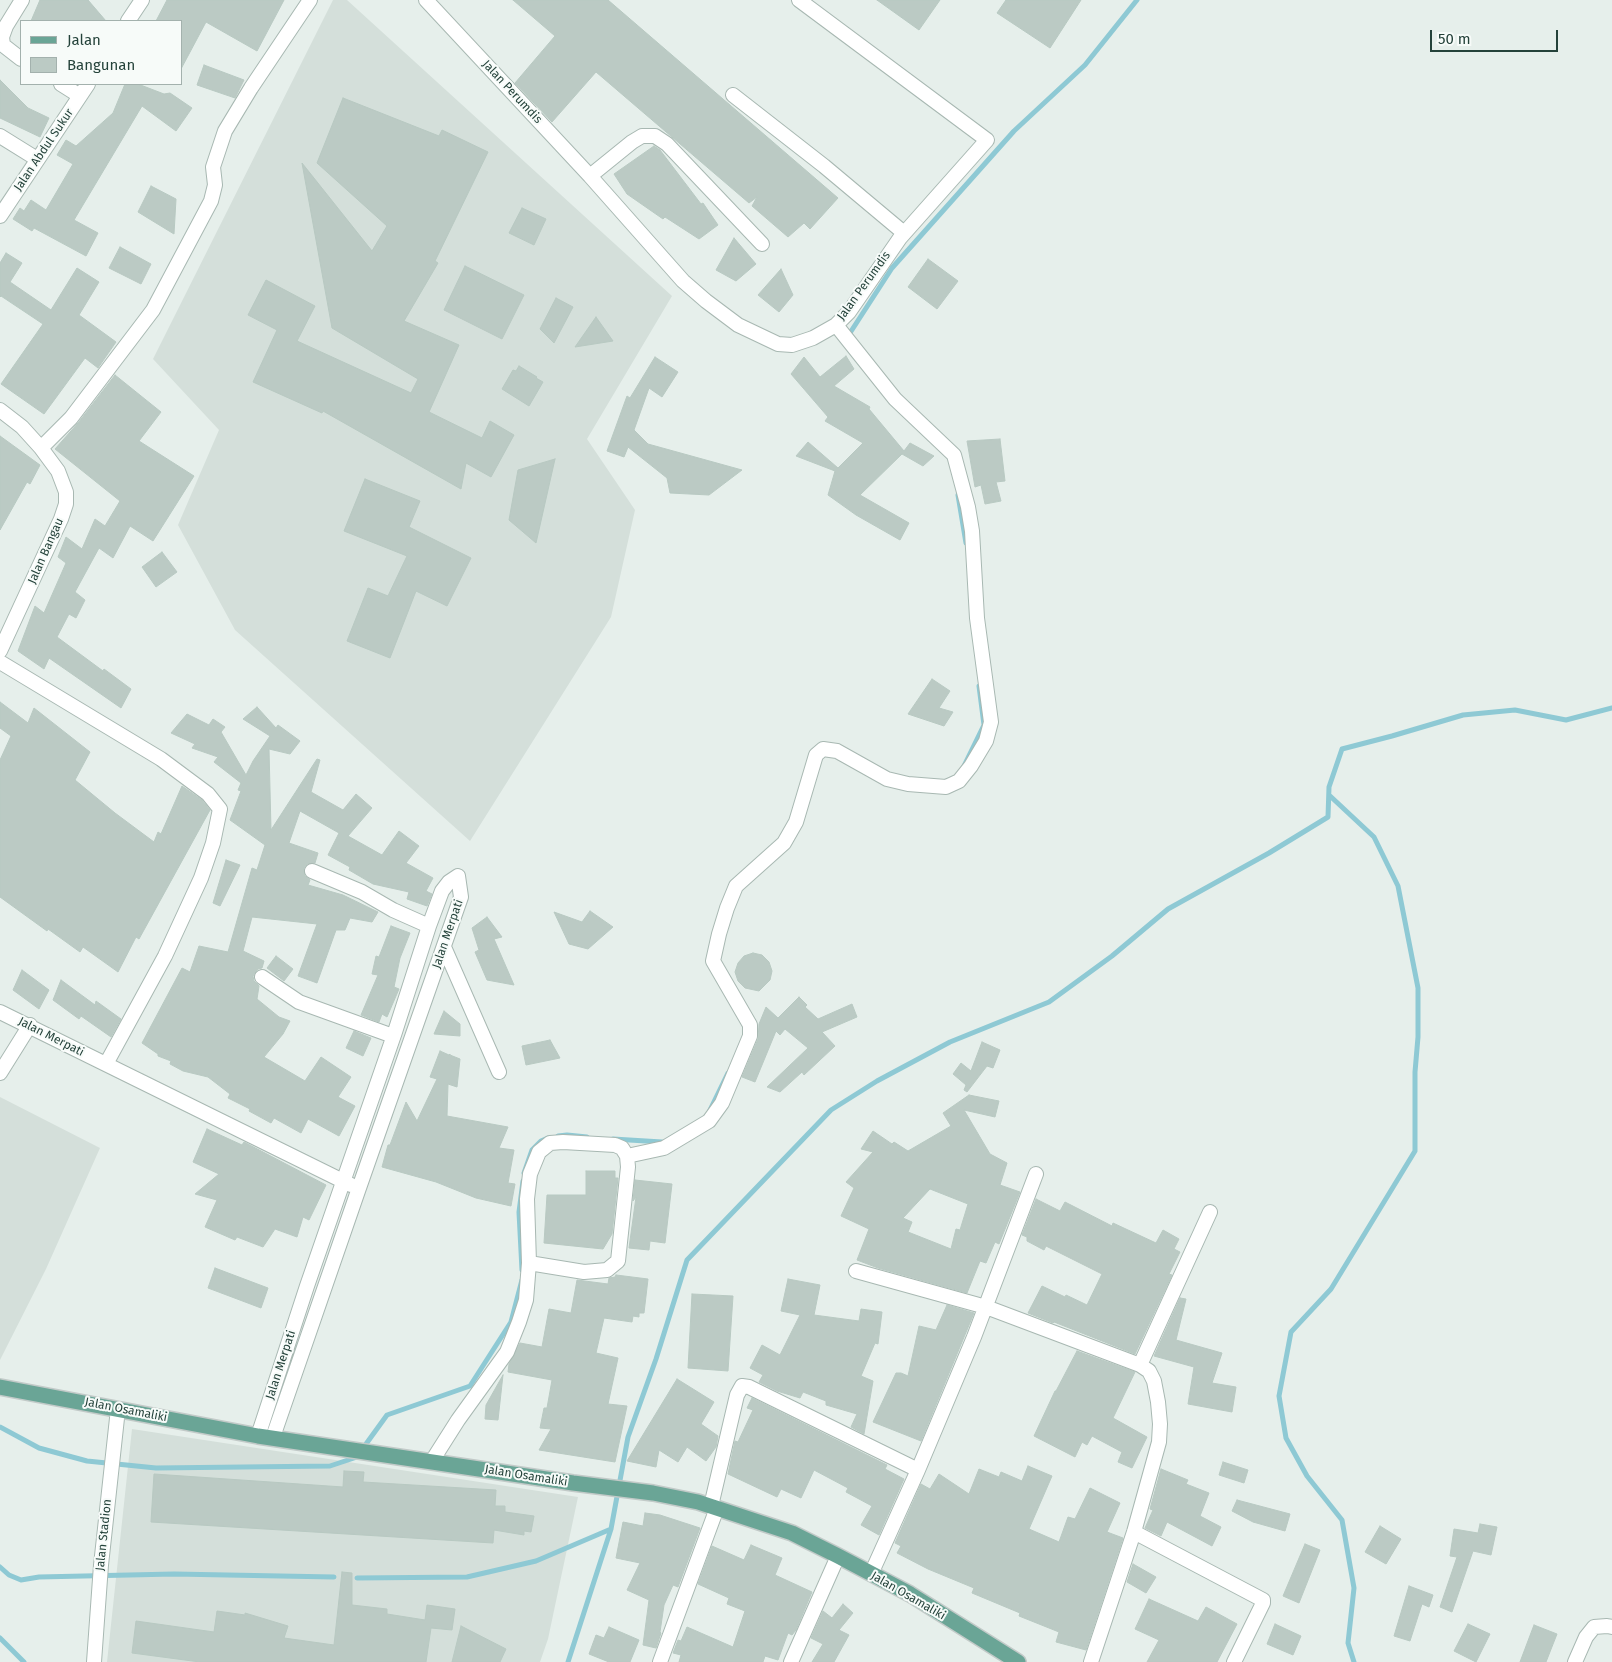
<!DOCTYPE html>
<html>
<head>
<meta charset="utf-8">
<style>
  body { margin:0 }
  #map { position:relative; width:1612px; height:1662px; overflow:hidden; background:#e6efeb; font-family:"Fira Sans",sans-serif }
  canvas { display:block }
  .legend { position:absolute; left:20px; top:20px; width:162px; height:65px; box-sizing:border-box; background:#f7fbf9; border:1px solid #a3b1ad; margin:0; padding:6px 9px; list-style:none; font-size:15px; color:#24423a }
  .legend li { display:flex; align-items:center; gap:10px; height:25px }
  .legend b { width:25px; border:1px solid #a3b1ad }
  .scale { position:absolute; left:1430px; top:30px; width:128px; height:22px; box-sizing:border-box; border:2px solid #24423a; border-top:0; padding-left:6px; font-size:15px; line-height:18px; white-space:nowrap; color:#24423a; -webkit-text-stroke:4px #f7fbf9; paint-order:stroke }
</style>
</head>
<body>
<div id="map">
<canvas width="1612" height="1662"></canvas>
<ul class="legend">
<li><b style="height:6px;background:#6aa596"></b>Jalan</li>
<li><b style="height:14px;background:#bbcac4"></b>Bangunan</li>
</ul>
<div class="scale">50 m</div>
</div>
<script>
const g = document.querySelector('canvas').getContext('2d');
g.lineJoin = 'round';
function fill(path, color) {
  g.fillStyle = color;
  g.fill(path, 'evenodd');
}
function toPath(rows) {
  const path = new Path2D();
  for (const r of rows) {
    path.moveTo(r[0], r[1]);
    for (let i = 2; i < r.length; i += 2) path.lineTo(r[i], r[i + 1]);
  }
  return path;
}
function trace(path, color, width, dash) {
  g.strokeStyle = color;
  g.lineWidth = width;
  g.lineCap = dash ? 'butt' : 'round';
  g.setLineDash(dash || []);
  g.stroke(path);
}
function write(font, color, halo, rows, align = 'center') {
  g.font = font + ' "Fira Sans",sans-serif';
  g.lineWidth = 4;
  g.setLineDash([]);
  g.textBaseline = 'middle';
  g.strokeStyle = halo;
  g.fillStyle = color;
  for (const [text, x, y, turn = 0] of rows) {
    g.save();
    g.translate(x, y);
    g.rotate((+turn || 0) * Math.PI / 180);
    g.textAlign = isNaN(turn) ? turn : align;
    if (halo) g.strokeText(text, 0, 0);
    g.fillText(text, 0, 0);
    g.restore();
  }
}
const built = toPath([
  [333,0,347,0,672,296,587,439,635,510,611,617,470,841,235,630,178,525,219,430,153,359],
  [0,1097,100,1148,46,1269,0,1360],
  [132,1429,578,1497,548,1639,540,1662,107,1662]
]);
const stream = toPath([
  [848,336,892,268,1014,131,1085,65,1137,0],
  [958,495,966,543],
  [963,768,984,725,979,686],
  [1329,795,1374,837,1398,886,1418,988,1418,1037,1415,1072,1415,1151,1331,1289,1291,1332,1279,1396,1286,1438,1307,1476,1342,1520,1354,1588,1348,1643,1354,1662],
  [710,1110,728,1073],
  [558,1136,567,1135,587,1137],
  [613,1139,662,1142],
  [524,1173,532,1150,541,1141,548,1138],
  [522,1270,519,1212,523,1181],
  [0,1427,39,1448,87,1461,156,1468,330,1466,357,1457],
  [366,1444,387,1415,470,1386,511,1322,522,1280],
  [0,1567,9,1575,21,1580,39,1577,174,1574,334,1577],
  [357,1578,467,1577,536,1561,611,1529],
  [0,1638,24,1662],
  [568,1662,611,1529,628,1437,656,1359,687,1260,831,1110,877,1081,950,1042,1049,1002,1112,956,1168,909,1269,853,1328,817,1329,787,1342,749,1392,736,1463,715,1515,710,1566,720,1612,708]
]);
const building = toPath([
  [40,0,88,0,106,21,31,21,40,0],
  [167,0,284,0,257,51,206,22,181,69,181,21,156,21,167,0],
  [513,0,608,0,838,198,810,229,804,223,788,237,752,206,757,197,749,203,596,72,552,122,515,83,555,36,513,0],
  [877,0,940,0,919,30,877,0],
  [1006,0,1081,0,1050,48,997,13,1006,0],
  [204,65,244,80,235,98,197,85,204,65],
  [0,80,28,108,49,118,40,137,0,118,0,80],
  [125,84,138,84,164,94,170,93,192,108,176,131,142,106,74,220,98,233,86,256,34,228,32,231,13,219,20,208,24,211,31,200,46,210,73,164,57,155,66,140,76,146,113,113,125,84],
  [343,98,439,136,442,130,488,152,435,261,438,263,404,321,459,345,429,412,482,438,490,421,514,435,491,477,466,463,461,489,323,411,322,413,253,382,277,330,248,315,266,280,315,306,297,341,411,393,418,379,332,328,302,163,372,251,387,226,317,163,343,98],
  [654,146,660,150,701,204,703,203,718,225,699,239,665,217,663,219,627,194,614,174,654,146],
  [151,186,176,199,174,234,138,212,151,186],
  [522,208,546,219,534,245,509,233,522,208],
  [734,238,756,264,736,281,716,270,734,238],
  [120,247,151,264,141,284,109,268,120,247],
  [6,253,22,263,10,282,51,310,77,268,99,282,79,315,116,342,98,368,85,358,44,414,1,384,43,324,1,296,0,297,0,263,6,253],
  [928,259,958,281,937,309,908,287,928,259],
  [465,266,524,295,502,339,444,310,465,266],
  [781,269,793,295,779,312,758,295,781,269],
  [556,298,573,307,554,343,540,329,556,298],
  [596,317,613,341,575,347,596,317],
  [846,356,854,369,834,386,870,407,869,409,904,451,910,443,934,456,923,466,902,454,860,495,909,523,900,540,856,515,828,495,835,471,796,456,808,442,838,468,863,443,825,421,828,417,791,374,804,357,820,377,846,356],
  [655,357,678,372,662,397,649,388,634,430,648,444,742,470,709,495,670,493,667,478,628,447,624,457,607,451,627,396,630,398,655,357],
  [519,366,537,377,536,378,543,382,529,406,502,389,513,370,516,371,519,366],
  [115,375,161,412,139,441,194,476,153,541,130,526,113,558,99,548,75,592,85,600,76,618,69,614,57,637,103,671,104,669,131,689,121,708,49,658,44,669,18,651,35,606,44,613,66,563,58,557,66,537,82,549,95,519,105,526,120,501,55,449,78,423,115,375],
  [0,436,40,465,30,484,27,482,0,530,0,436],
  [1000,439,1005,481,996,482,1001,501,985,504,981,485,975,487,967,441,1000,439],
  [555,459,536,543,509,520,518,470,555,459],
  [365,479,420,501,409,527,471,558,447,606,416,591,390,658,347,641,368,588,388,596,407,556,344,531,365,479],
  [162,552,177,572,156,587,142,567,162,552],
  [932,679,950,691,939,708,953,712,944,726,908,714,932,679],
  [0,702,28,723,34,708,90,752,75,780,115,813,154,842,158,832,161,834,182,786,202,800,210,810,139,939,136,937,118,972,83,947,80,952,48,929,47,931,0,897,0,760,11,736,0,728,0,702],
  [257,707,276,728,278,725,300,741,290,754,269,749,271,830,317,759,320,760,311,792,343,810,356,794,372,808,348,836,382,855,399,831,419,846,406,863,433,878,426,891,432,894,427,906,407,899,409,892,373,884,349,870,350,867,328,855,339,833,300,811,289,843,318,853,315,863,307,864,304,868,305,876,310,880,308,885,343,895,378,912,372,922,350,918,345,930,336,930,317,983,298,976,317,924,252,917,243,951,264,961,262,968,258,969,253,976,254,981,259,986,257,999,279,1017,290,1021,283,1034,264,1057,305,1081,321,1057,351,1077,338,1097,355,1106,339,1136,308,1119,301,1133,274,1118,271,1123,249,1111,250,1109,228,1098,230,1094,208,1077,183,1071,170,1064,171,1061,158,1056,158,1054,142,1043,182,968,190,972,199,946,228,952,252,868,257,870,265,845,230,820,241,791,238,790,241,783,214,762,218,757,192,748,195,744,171,733,187,714,209,725,213,719,225,727,221,732,246,775,253,761,270,736,243,719,257,707],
  [226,860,240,865,220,906,213,903,226,860],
  [590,911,613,927,588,949,569,944,554,912,582,922,590,911],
  [487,917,502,937,494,939,514,985,487,980,475,952,479,950,472,928,487,917],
  [391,926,410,933,400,958,394,987,399,989,387,1017,382,1014,379,1022,361,1015,378,975,372,974,376,956,379,957,391,926],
  [753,953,762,955,769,962,772,971,770,980,759,991,745,988,738,981,735,972,738,963,744,956,753,953],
  [276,956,293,969,284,981,267,968,276,956],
  [22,970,49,990,39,1009,13,990,22,970],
  [61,980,95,1005,96,1001,121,1019,111,1037,81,1016,79,1019,53,1000,61,980],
  [799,997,807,1005,805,1007,818,1019,852,1004,857,1017,822,1032,835,1046,804,1075,802,1072,780,1092,767,1087,808,1048,785,1029,780,1035,776,1031,755,1082,742,1077,758,1039,759,1024,766,1007,778,1018,799,997],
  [444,1011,460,1024,460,1036,434,1034,444,1011],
  [354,1031,371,1038,363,1056,346,1048,354,1031],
  [550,1040,560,1058,526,1065,522,1046,550,1040],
  [982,1042,1000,1050,993,1068,987,1066,967,1092,964,1090,966,1085,953,1074,961,1063,971,1071,982,1042],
  [440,1051,449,1055,450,1054,450,1055,460,1059,457,1087,448,1084,447,1116,508,1127,499,1148,514,1150,508,1183,515,1184,511,1206,476,1198,436,1182,382,1167,388,1145,390,1145,406,1102,417,1121,437,1079,430,1077,440,1051],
  [969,1095,999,1101,995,1117,964,1110,990,1154,1007,1163,1000,1185,1020,1192,999,1244,995,1242,986,1263,980,1261,967,1293,878,1268,857,1260,869,1229,841,1216,854,1188,846,1182,873,1152,861,1149,873,1131,892,1144,894,1142,908,1151,951,1126,943,1113,969,1095],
  [930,1189,968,1204,960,1230,956,1229,951,1249,908,1232,912,1222,903,1218,930,1189],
  [207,1129,242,1145,244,1142,326,1185,309,1220,303,1217,297,1237,275,1229,263,1247,237,1237,235,1240,205,1227,217,1200,195,1194,219,1174,193,1162,207,1129],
  [586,1171,615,1171,615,1178,618,1178,612,1234,603,1249,544,1243,547,1195,586,1195,586,1171],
  [635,1180,672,1184,665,1243,650,1241,649,1250,629,1248,636,1197,633,1201,635,1180],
  [1036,1199,1060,1211,1065,1202,1112,1226,1113,1223,1156,1243,1163,1230,1179,1239,1174,1249,1180,1252,1169,1274,1172,1275,1135,1354,1054,1322,1053,1323,1028,1313,1042,1286,1065,1297,1066,1295,1087,1305,1102,1274,1046,1246,1044,1250,1027,1241,1027,1237,1022,1235,1036,1199],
  [215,1268,268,1288,261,1308,208,1288,215,1268],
  [616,1275,648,1279,644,1313,639,1313,639,1317,633,1316,632,1322,604,1318,596,1353,618,1358,608,1404,627,1406,615,1462,539,1450,551,1429,540,1428,544,1408,547,1408,552,1380,508,1372,509,1364,520,1343,542,1347,549,1309,571,1313,577,1280,608,1284,609,1278,615,1277,616,1275],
  [788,1279,820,1285,814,1315,859,1321,861,1309,882,1312,878,1344,875,1343,861,1376,873,1381,864,1434,851,1427,857,1414,826,1405,826,1401,803,1392,800,1398,777,1391,759,1382,763,1375,750,1368,762,1345,780,1355,800,1315,781,1311,788,1279],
  [692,1294,733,1296,728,1371,688,1368,692,1294],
  [1180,1298,1186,1299,1176,1340,1222,1353,1212,1383,1236,1387,1232,1412,1188,1404,1194,1367,1154,1356,1180,1298],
  [947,1305,974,1313,921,1441,873,1422,896,1373,901,1373,908,1376,919,1326,936,1330,947,1305],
  [1077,1351,1135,1372,1113,1418,1147,1437,1132,1468,1118,1462,1122,1452,1092,1436,1087,1445,1082,1442,1075,1457,1034,1436,1055,1391,1056,1391,1077,1351],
  [503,1375,498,1420,485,1419,486,1405,503,1375],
  [677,1379,714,1402,701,1424,718,1436,716,1447,706,1461,687,1447,678,1462,659,1450,656,1467,627,1461,677,1379],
  [752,1398,887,1465,885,1469,904,1479,879,1535,861,1525,872,1506,846,1492,848,1488,814,1470,801,1498,781,1489,777,1497,728,1474,735,1441,738,1442,753,1410,747,1408,752,1398],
  [1223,1462,1248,1470,1244,1483,1219,1475,1223,1462],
  [1028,1466,1052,1476,1029,1529,1059,1542,1068,1517,1075,1519,1090,1488,1120,1503,1107,1532,1123,1538,1086,1650,1056,1642,1059,1632,1019,1616,1020,1613,972,1593,974,1588,928,1569,897,1553,901,1546,895,1543,921,1484,930,1489,939,1474,969,1494,979,1469,999,1477,1001,1472,1022,1481,1028,1466],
  [1161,1469,1188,1480,1186,1484,1209,1493,1200,1516,1221,1527,1212,1546,1167,1522,1161,1536,1145,1528,1153,1510,1150,1509,1161,1469],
  [344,1471,364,1472,363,1482,496,1490,495,1506,505,1506,505,1512,534,1516,531,1532,524,1531,524,1535,494,1530,493,1543,151,1522,154,1474,343,1487,344,1471],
  [1237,1500,1290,1514,1285,1531,1253,1522,1232,1511,1237,1500],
  [645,1513,660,1515,700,1528,678,1587,673,1585,664,1605,660,1632,661,1633,656,1648,643,1645,649,1600,627,1590,640,1563,616,1558,623,1522,643,1526,645,1513],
  [1480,1524,1497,1527,1491,1555,1473,1551,1452,1612,1440,1607,1457,1557,1450,1556,1454,1529,1478,1533,1480,1524],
  [1380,1526,1401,1539,1386,1564,1365,1552,1380,1526],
  [1305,1544,1320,1550,1299,1603,1283,1596,1305,1544],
  [751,1545,782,1558,775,1575,812,1592,796,1630,792,1635,788,1633,778,1660,765,1656,763,1662,679,1662,681,1655,673,1653,678,1640,681,1641,687,1627,733,1647,745,1611,727,1604,729,1598,698,1584,712,1546,744,1560,751,1545],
  [1133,1564,1156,1577,1146,1593,1127,1582,1133,1564],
  [342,1572,352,1573,352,1605,387,1609,387,1614,425,1620,427,1605,455,1609,452,1630,431,1628,426,1662,200,1662,132,1653,136,1621,214,1632,217,1611,245,1615,245,1613,288,1626,284,1638,334,1645,342,1572],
  [1409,1586,1433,1595,1429,1607,1422,1604,1410,1641,1394,1636,1409,1586],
  [1149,1599,1198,1621,1206,1607,1237,1624,1217,1662,1147,1662,1159,1640,1135,1629,1149,1599],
  [843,1604,853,1613,839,1630,849,1635,834,1662,812,1662,823,1644,811,1638,823,1611,832,1618,843,1604],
  [1275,1624,1301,1636,1293,1655,1267,1644,1275,1624],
  [1468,1624,1490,1634,1476,1662,1454,1651,1468,1624],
  [1534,1625,1557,1634,1546,1662,1520,1662,1534,1625],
  [461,1626,506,1649,500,1662,452,1662,461,1626],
  [609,1627,639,1640,630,1662,609,1662,589,1654,596,1635,604,1638,609,1627]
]);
const minor = toPath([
  [426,0,590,176,683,281,706,301,738,325,778,344,792,345,813,338,836,325,849,312,900,238,987,140,799,0],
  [128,21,142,0],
  [21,59,3,45,2,37,6,26,22,0],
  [61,84,80,96],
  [733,95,824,166,904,233],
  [0,136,37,159],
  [590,176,632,142,642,136,655,136,667,144,762,244],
  [0,216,88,84],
  [0,410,22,427,41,448,58,471,66,492,66,504,61,519,0,651],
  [41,448,71,418,153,310,211,201,215,185,213,167,225,131,251,88,310,0],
  [0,662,161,759,208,794,220,809,213,843,201,878,165,956,106,1064],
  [312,871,362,892,393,910,429,926],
  [444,947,499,1072],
  [262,977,299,1002,393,1036],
  [0,1012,351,1185],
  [0,1073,30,1025],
  [627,1156,664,1148,709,1121,722,1103,750,1036,750,1025,713,961,719,934,727,908,736,886,784,843,796,822,816,755,823,749,837,751,887,779,908,784,946,787,959,781,971,766,986,741,991,722,977,618,972,531,968,507,954,455,895,399,836,325],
  [856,1271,986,1307,1140,1365,1149,1371,1154,1381,1158,1402,1160,1424,1159,1442,1134,1532,1091,1662],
  [1140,1365,1210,1212],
  [258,1436,307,1286,394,1035,429,926,442,891,449,882,458,876,461,897,359,1188,273,1437],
  [432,1461,458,1420,507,1352,519,1322,526,1300,529,1263,527,1199,530,1174,539,1152,550,1143,563,1142,615,1145,622,1148,627,1156,628,1167,618,1261,607,1270,584,1272,529,1263],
  [711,1506,737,1395,742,1386,749,1387,918,1470],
  [1134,1532,1263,1600,1263,1603,1234,1662],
  [871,1574,918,1470,974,1337,1036,1174],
  [94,1662,101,1565,118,1409],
  [660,1662,717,1508],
  [791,1662,838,1556],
  [1575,1662,1586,1637,1594,1627,1607,1626,1612,1627]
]);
const primary = toPath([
  [0,1387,258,1436,573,1483,653,1493,698,1502,792,1533,838,1556,910,1594,1018,1662]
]);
const streetNames = [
  ["Jalan Perumdis",512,92,47],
  ["Jalan Abdul Sukur",44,150,-56],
  ["Jalan Perumdis",864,286,-54],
  ["Jalan Bangau",46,551,-66],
  ["Jalan Merpati",448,934,-71],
  ["Jalan Merpati",51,1037,27],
  ["Jalan Merpati",281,1365,-72],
  ["Jalan Osamaliki",126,1410,11],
  ["Jalan Osamaliki",526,1476,9],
  ["Jalan Stadion",104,1535,-84],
  ["Jalan Osamaliki",908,1596,30]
];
fill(built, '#d4dfda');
trace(stream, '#8ec9d4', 5);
fill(building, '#bbcac4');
trace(building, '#b8c9c2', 1);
trace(minor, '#a8b8b2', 16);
trace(primary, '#c2cac8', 18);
trace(minor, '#fff', 14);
trace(primary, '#6aa596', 15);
write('12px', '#24423a', '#f7fbf9', streetNames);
</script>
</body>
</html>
